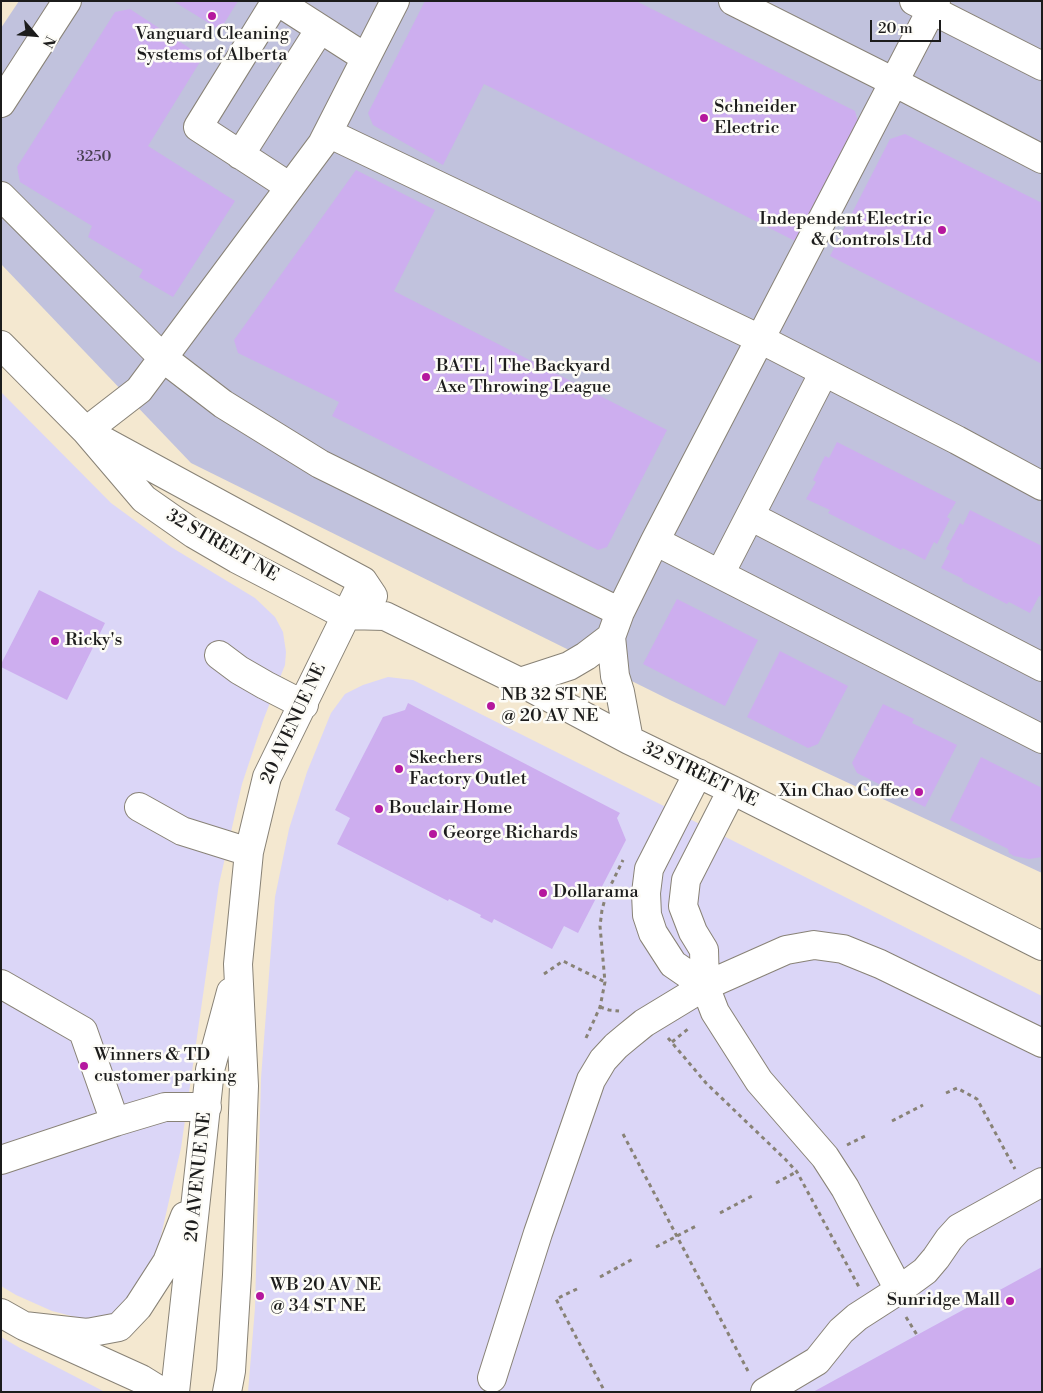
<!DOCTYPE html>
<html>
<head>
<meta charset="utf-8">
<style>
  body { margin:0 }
  #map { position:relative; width:1043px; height:1393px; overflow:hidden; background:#f4e8d0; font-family:"Libre Bodoni",serif }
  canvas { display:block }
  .frame { position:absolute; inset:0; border:2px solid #1c1c1c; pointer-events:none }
  .north { position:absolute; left:10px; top:10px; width:50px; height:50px; -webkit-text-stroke:4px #fdfcf7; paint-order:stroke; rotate:117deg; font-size:14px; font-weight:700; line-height:20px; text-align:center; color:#1c1c1c }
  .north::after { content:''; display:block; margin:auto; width:18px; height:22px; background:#1c1c1c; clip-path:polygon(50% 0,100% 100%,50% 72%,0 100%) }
  .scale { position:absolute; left:870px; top:20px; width:71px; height:22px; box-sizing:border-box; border:2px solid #1c1c1c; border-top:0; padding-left:6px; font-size:15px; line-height:18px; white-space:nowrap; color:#1c1c1c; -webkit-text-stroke:4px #fdfcf7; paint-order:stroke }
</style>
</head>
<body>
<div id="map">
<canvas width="1043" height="1393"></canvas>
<div class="frame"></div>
<div class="north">N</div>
<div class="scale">20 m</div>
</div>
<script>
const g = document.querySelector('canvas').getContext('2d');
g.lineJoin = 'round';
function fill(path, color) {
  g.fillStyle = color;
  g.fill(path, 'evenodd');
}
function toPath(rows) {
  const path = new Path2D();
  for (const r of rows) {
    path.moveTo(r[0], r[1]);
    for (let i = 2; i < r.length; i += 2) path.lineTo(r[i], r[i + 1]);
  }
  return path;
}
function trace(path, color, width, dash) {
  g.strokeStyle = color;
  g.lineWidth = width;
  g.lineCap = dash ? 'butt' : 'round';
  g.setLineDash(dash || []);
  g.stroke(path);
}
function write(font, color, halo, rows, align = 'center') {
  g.font = font + ' "Libre Bodoni",serif';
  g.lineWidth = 5;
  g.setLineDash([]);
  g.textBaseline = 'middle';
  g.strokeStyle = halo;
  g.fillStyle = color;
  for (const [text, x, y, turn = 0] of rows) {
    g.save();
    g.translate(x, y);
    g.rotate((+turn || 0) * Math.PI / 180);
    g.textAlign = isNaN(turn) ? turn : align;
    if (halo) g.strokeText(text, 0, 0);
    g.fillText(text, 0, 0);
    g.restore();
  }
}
const built = toPath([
  [1,392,111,503,171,547,255,598,275,617,283,632,286,652,285,665,264,718,242,784,219,884,181,1148,155,1262,140,1291,110,1317,87,1320,52,1311,16,1295,1,1286],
  [388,677,413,680,1042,996,1042,1392,248,1392,255,1308,261,1078,275,897,289,829,307,772,331,713,345,694,363,685],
  [1,1337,20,1348,105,1392,1,1392]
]);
const industrial = toPath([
  [19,1,1042,1,1042,873,670,700,191,463,1,264,1,28]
]);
const building = toPath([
  [173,1,238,1,220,30],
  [425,1,636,1,855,111,858,122,797,242,484,84,443,165,373,125,368,113],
  [130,9,203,57,148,146,235,201,173,297,139,277,143,270,88,237,92,226,20,182,17,167,115,12],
  [905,134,1042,203,1042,364,830,256,890,139],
  [356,170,435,210,394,291,667,430,607,547,598,550,332,416,339,402,238,353,234,340],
  [837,442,956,502,947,517,950,519,937,544,934,542,925,560,903,548,901,550,828,513,830,510,806,499,816,482,813,480,825,456,829,458],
  [970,510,1042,546,1042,597,1039,596,1030,613,1009,602,1007,604,962,581,963,579,941,568,950,551,946,549,960,523,963,525],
  [39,590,105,623,67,700,1,667,1,664],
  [677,599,758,640,725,706,643,664],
  [780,651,848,686,818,744,808,748,747,717],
  [408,703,620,813,617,818,626,840,578,933,564,926,552,949,494,919,492,923,480,917,481,915,449,899,448,901,337,844,350,818,335,810,383,717,405,710],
  [883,704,914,719,912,723,957,745,925,807,857,773,852,763],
  [981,757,1042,788,1042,857,1029,859,1014,856,1009,853,1008,849,950,820],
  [1042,1267,1042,1392,813,1392,917,1335]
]);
const path = toPath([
  [544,974,563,961,605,982],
  [600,1007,609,1010,619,1011],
  [586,1038,600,1007,605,982,600,926,602,910,606,895,623,860],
  [668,1038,706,1083,786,1160,797,1172,859,1287],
  [672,1042,688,1029],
  [946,1093,957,1088,977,1099,1015,1169],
  [892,1121,923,1105],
  [623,1134,749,1373],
  [847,1145,867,1135],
  [776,1183,798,1171],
  [720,1213,752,1196],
  [656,1247,698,1225],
  [600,1277,633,1259],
  [577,1289,556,1299,605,1392],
  [906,1317,917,1335]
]);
const minor = toPath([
  [276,1,198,127,290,187],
  [277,1,366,58],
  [733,1,894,82,1042,159],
  [914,1,1042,66],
  [1,103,67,1],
  [328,133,760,339,957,440,1042,486],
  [240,155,320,29],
  [1,196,163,358,223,404,320,464,620,612],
  [1,345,86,431,144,499,194,534,237,559,345,615,385,616,520,682,629,740,732,790,1042,946],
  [86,431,139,390,322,144,395,1],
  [100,439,238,514,363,581,373,596],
  [750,516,1042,667],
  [655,541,1042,739],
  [720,574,824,372],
  [219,655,239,670,265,685,304,705],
  [520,682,569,666,586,656,611,637],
  [629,740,620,692,615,676,611,637,620,612,655,541,936,1],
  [698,773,649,869,646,893,647,915,653,933,673,964,705,986],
  [732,790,686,880,683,906,693,932,704,950,705,986,715,1012,759,1081,825,1157,845,1188,899,1290],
  [139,807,182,831,249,852],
  [1,984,83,1031,115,1122],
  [1,1160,115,1122,165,1107,207,1107],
  [1,1313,24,1326,141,1379,162,1392],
  [24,1326,87,1333,119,1327,138,1307,167,1262,185,1216],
  [492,1378,538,1233,591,1080,603,1060,616,1046,628,1036,644,1023,705,986,786,950,814,945,843,949,880,964,1042,1043],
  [175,1392,210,1070,231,992],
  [227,1392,231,1371,237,1275,244,1086,238,964,249,852,267,777,363,581],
  [765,1392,817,1361,841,1331,857,1317,899,1290,925,1271,936,1258,949,1239,959,1228,1042,1182]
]);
const markers = [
  [212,16,5,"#b5179e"],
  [704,118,5,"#b5179e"],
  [942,230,5,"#b5179e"],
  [426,377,5,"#b5179e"],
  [55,641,5,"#b5179e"],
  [491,706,5,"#b5179e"],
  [399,769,5,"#b5179e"],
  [919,792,5,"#b5179e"],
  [379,809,5,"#b5179e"],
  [433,834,5,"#b5179e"],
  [543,893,5,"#b5179e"],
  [84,1066,5,"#b5179e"],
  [260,1296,5,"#b5179e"],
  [1010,1301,5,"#b5179e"]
];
const numberNames = [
  ["3250",94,157]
];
const poiNames = [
  ["Vanguard Cleaning",212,35,"center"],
  ["Systems of Alberta",212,56,"center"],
  ["Schneider",714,108],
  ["Electric",714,129],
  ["Independent Electric",932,220,"right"],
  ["& Controls Ltd",932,241,"right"],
  ["BATL | The Backyard",436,367],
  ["Axe Throwing League",436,388],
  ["Ricky's",65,641],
  ["NB 32 ST NE",501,696],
  ["@ 20 AV NE",501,717],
  ["Skechers",409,759],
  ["Factory Outlet",409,780],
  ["Xin Chao Coffee",909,792,"right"],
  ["Bouclair Home",389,809],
  ["George Richards",443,834],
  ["Dollarama",553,893],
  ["Winners & TD",94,1056],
  ["customer parking",94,1077],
  ["WB 20 AV NE",270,1286],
  ["@ 34 ST NE",270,1307],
  ["Sunridge Mall",1000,1301,"right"]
];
const streetNames = [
  ["32 STREET NE",222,546,30],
  ["20 AVENUE NE",294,724,-65],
  ["32 STREET NE",700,775,26],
  ["20 AVENUE NE",199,1177,-84]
];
fill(built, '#dbd6f7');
fill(industrial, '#c1c2dd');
fill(building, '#cdaeef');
trace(minor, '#888276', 30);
trace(path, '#888276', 3, [4, 4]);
trace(minor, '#fff', 28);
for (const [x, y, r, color] of markers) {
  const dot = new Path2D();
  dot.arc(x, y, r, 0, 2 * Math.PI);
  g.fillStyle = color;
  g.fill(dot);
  trace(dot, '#fdfcf7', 2);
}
write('15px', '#484051', null, numberNames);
write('18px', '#1c1c1c', '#fdfcf7', poiNames, 'left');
write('18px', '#1c1c1c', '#fdfcf7', streetNames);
</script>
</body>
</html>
